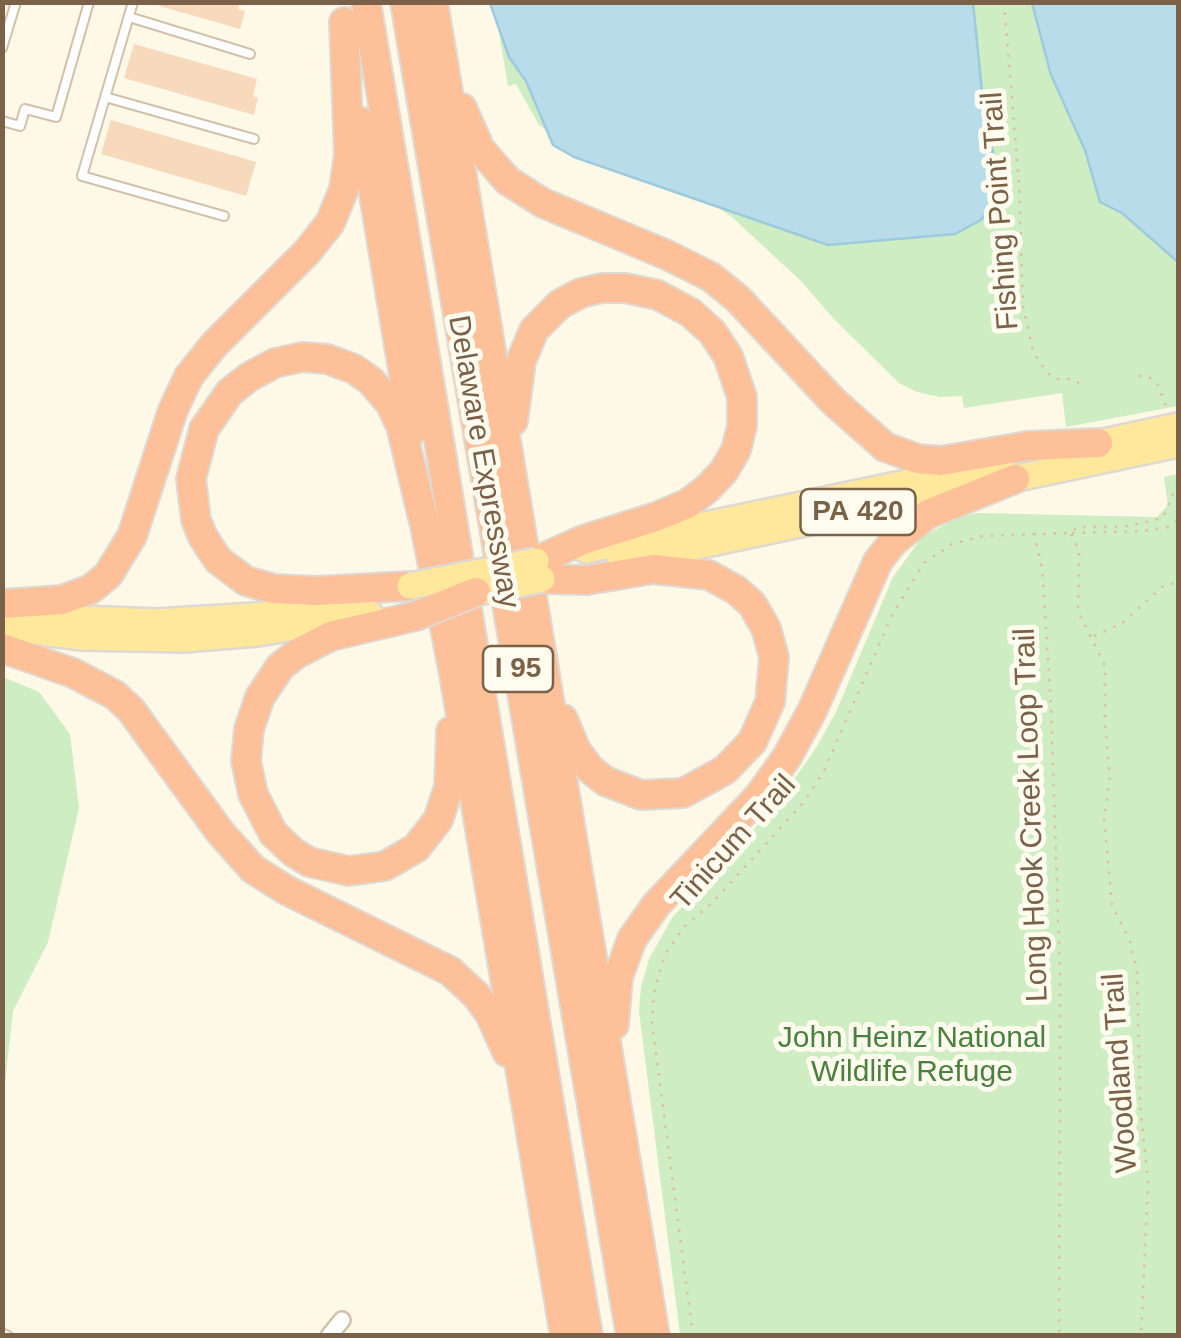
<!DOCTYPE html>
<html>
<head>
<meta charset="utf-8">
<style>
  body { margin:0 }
  #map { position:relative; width:1181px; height:1338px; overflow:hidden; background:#fef8e6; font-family:Arial,sans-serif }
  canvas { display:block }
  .frame { position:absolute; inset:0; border:5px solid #7a6148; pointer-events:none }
</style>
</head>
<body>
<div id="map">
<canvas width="1181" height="1338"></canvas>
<div class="frame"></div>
</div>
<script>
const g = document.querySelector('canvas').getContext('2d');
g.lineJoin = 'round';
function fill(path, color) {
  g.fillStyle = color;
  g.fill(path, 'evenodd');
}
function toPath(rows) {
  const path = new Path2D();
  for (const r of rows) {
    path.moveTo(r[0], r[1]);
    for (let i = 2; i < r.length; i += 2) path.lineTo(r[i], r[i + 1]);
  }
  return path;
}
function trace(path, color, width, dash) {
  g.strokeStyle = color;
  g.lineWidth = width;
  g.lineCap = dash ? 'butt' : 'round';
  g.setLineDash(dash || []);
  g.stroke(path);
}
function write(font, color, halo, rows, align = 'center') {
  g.font = font + ' Arial,sans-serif';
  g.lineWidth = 10;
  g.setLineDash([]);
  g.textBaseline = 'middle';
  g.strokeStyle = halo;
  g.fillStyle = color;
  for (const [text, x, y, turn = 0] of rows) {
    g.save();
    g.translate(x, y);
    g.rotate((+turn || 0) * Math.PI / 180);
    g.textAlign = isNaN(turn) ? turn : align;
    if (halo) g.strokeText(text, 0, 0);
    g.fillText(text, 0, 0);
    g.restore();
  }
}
const green = toPath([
  [494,3,1178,3,1178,406,1066,427,1062,393,964,408,962,396,939,397,917,392,899,383,833,318,801,281,733,218,704,197,567,146,539,125,516,84,508,86],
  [1178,474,1178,1335,680,1335,639,1011,641,987,649,959,672,918,776,805,816,748,836,712,893,577,922,537,957,518,977,513,1157,517,1168,505,1164,477],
  [3,677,39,692,70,734,79,808,48,942,13,1011,3,1101]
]);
const water = toPath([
  [490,3,973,3,985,121,995,160,997,193,981,220,955,234,828,245,574,157,553,145,526,81,509,57,490,3],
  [1032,3,1178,3,1178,262,1122,213,1100,202,1085,150,1051,75,1032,3]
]);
const building = toPath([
  [161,2,240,2,238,9,245,11,240,29,160,6],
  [134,44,257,79,253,96,258,98,254,115,124,78],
  [111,120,256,162,246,196,101,154]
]);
const path = toPath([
  [1004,2,1019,184,1023,306,1033,351,1046,372,1056,379,1073,379,1083,386],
  [1139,376,1148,376,1157,383,1166,406],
  [1034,533,1042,568,1051,706,1060,975,1059,1336],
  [1072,533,1144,531,1169,527,1178,520],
  [1071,534,1079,550,1078,611,1105,666,1105,721,1110,778,1104,818,1112,905,1130,941,1137,969,1140,1103,1148,1183,1141,1336],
  [1094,636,1121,624,1162,587,1178,582],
  [693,1336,652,1023,654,993,665,954,684,927,713,902,804,802,824,771,893,613,924,563,952,544,983,536,1070,533,1078,527,1123,527,1163,518,1178,482]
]);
const service = toPath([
  [133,2,82,176,224,216],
  [129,17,250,54],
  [2,48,16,2],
  [105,97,254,139],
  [2,121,20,126,25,109,56,117,89,2],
  [2,1333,8,1336]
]);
const minor = toPath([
  [329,1336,342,1320]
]);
const primary = toPath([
  [1081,447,1178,426],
  [586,550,1002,463],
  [621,562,1178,444],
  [9,610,82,619,157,622,254,616,347,601],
  [2,627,82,637,184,639,258,633,370,614]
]);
const motorway = toPath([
  [366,2,588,1336],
  [405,2,631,1336],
  [433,2,655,1336],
  [462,108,480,149,508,181,543,203,667,255,711,277,738,299,833,401,885,447,918,459,941,461,1028,446,1098,443],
  [362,122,413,430],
  [513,421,521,361,534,330,560,304,581,293,602,288,625,288,658,295,691,313,712,332,728,356,742,397,742,426,736,450,724,471,707,489,687,504,656,517,583,540,536,561],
  [542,579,587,580,653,569,709,575,736,590,752,604,766,628,774,657,770,702,752,742,725,770,683,793,641,795,605,781,590,769,576,750,563,719],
  [410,586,317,591,274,589,246,581,218,560,203,537,196,520,191,479,204,429,230,392,249,377,275,363,302,357,327,359,354,369,371,381,390,403,401,426,425,526,454,674,565,1336],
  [2,604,62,600,91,589,108,575,132,536,173,410,189,376,214,345,307,252,330,223,344,189,349,155,344,22],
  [416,616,331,636,296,654,280,667,260,697,249,729,246,761,253,794,273,833,293,852,309,862,349,871,385,866,416,848,438,820,449,787,451,731],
  [2,648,73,673,115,695,131,710,220,832,253,869,286,890,450,971,476,995,490,1014,507,1052],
  [614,1025,618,977,632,939,656,905,759,796,787,757,812,711,878,561,894,541,928,514,1015,479]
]);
const primaryBridge = toPath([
  [410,586,536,561],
  [458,596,542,579]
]);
const motorwayBridge = toPath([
  [416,616,476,592]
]);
const shields = [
  [858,512,115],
  [518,669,70]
];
const shieldNames = [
  ["PA 420",858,512],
  ["I 95",518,669]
];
const streetNames = [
  ["Fishing Point Trail",1001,211,-94],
  ["Delaware Expressway",483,462,80],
  ["Long Hook Creek Loop Trail",1032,815,-92],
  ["Tinicum Trail",734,843,-48],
  ["Woodland Trail",1121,1073,-94]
];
const parkNames = [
  ["John Heinz National",912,1039],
  ["Wildlife Refuge",912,1073]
];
fill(green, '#ceedc2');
fill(water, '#b8dcea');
trace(water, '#9dcadd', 2.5);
fill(building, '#f6dabb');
trace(service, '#d1c1aa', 12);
trace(minor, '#d1c1aa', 20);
trace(primary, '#dfd9d3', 30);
trace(motorway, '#dfd9d3', 32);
trace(path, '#dbbe9d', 2.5, [2.5, 8]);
trace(service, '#fff', 8);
trace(minor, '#fff', 15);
trace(primary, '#ffe89c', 25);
trace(motorway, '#fdc098', 28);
trace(primaryBridge, '#dfd9d3', 30, []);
trace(motorwayBridge, '#dfd9d3', 32, []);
trace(primaryBridge, '#ffe89c', 25);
trace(motorwayBridge, '#fdc098', 28);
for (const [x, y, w] of shields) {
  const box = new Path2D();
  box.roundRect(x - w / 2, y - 23, w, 46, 8);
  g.fillStyle = '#fffbee';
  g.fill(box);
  trace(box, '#7a6148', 2.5);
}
write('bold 28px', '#7a6148', null, shieldNames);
write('30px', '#7a6148', '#fffbee', streetNames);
write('30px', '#49813e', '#fffbee', parkNames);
</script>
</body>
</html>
